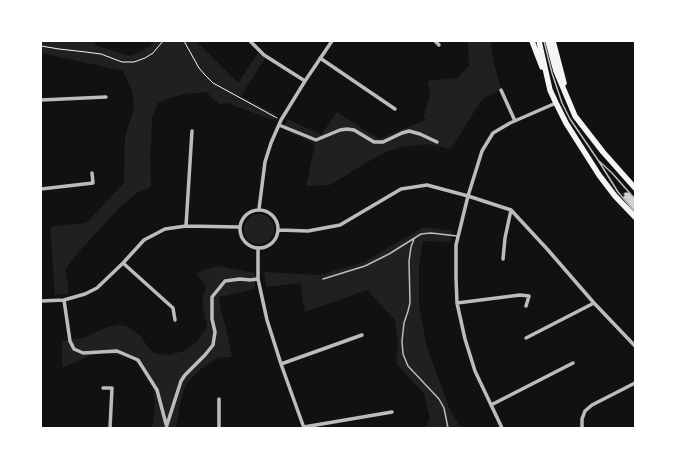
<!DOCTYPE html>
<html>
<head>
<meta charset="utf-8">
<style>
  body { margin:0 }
  #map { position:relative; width:676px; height:469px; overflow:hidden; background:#111; font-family:Poppins,sans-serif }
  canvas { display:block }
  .frame { position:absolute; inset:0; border:42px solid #fff; pointer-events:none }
</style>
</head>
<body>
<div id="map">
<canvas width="676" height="469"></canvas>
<div class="frame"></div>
</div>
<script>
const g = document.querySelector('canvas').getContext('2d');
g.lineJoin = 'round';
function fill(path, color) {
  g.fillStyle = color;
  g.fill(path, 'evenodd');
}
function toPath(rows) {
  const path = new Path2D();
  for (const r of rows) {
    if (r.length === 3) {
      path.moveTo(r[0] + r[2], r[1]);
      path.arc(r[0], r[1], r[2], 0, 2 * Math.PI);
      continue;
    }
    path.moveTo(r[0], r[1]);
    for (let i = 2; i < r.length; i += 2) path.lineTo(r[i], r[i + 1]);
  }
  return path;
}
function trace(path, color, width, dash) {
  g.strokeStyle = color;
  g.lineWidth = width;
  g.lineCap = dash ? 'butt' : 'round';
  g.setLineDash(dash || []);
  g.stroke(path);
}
const green = toPath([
  [41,41,93,41,97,46,131,56,149,47,154,41,196,41,238,83,258,53,265,58,241,96,276,114,273,120,227,103,219,104,206,92,186,94,167,99,158,103,152,118,151,146,150,148,151,187,137,193,122,205,84,246,65,269,66,274,68,283,68,294,55,295,50,228,52,226,86,223,124,183,125,136,134,109,132,91,123,71,41,53],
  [468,41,490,41,494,63,501,89,483,99,477,107,451,149,426,144,402,147,386,152,364,164,330,185,306,186,315,144,283,129,288,119,321,135,337,112,379,139,426,120,423,117,430,97,428,81,458,78,469,65],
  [259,229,15],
  [424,227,452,231,451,242,423,241,419,266,419,306,427,347,450,410,461,428,426,428,430,418,424,394,396,363,398,345,395,320,367,290,305,312,300,283,266,287,264,272,320,275,364,262],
  [219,266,255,273,255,289,219,297,221,310,228,336,232,357,217,358,201,369,186,384,181,399,176,428,152,428,155,409,154,392,148,375,132,358,104,353,91,355,67,366,62,367,62,341,86,337,105,328,118,325,126,326,139,334,146,344,154,353,169,355,184,351,197,342,207,327,202,302,206,287,197,274,205,269]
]);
const building = toPath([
  [626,192,627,193,628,192,635,199,635,211,623,197,625,195,623,194]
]);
const path = toPath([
  [184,41,199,68,205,75,213,83,277,118],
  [41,46,59,49,86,52,101,54,122,62,134,62,145,58,153,53,163,41]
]);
const service = toPath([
  [544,41,552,73,562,103,570,119,598,160,618,192,635,212],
  [599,161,612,173,635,199],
  [414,239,411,247,409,261,410,303,408,311,404,323,402,341,403,354,408,366,439,399,444,408,448,428],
  [323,279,365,266,389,254,421,234,431,233,457,236]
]);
const minor = toPath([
  [250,41,264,55,305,81],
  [435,41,439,45],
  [320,58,395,109],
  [501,90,515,121],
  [41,100,106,97],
  [279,125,316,140,340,130,347,129,354,130,374,142,383,142,402,133,409,131,420,134,437,142],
  [41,189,93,183,92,173],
  [259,209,265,162,271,143,281,120,305,81,332,41],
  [259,229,19],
  [186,226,192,131],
  [279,230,308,231,340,225,401,189,427,185,468,196,511,210,548,250,594,303,635,346],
  [258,249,258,279,267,320,281,364,304,428],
  [503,259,505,238,511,210],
  [123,263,173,308,175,320],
  [64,300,70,341,74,349,83,353,117,351,138,360,157,390,166,424],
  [41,301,64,300,85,294,97,288,123,263,144,240,165,229,186,226,239,227],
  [457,303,520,295,529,296,526,306],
  [526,338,594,303],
  [281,364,362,335],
  [103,388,112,388,110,428],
  [491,405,573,363],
  [304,427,392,412],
  [166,428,181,381,185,375,205,355,213,345,215,332,212,319,212,297,225,281,240,279,250,280,258,279],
  [219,428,219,399],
  [502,428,475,371,465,339,457,303,456,278,456,245,468,196,482,151,493,133,510,123,556,103],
  [582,428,582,419,585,411,592,405,635,383]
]);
const primary = toPath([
  [532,41,542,67],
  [539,41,550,90,556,103,566,123,599,175,615,196,635,217],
  [548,41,556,71,575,116,603,152,635,188],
  [553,41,564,83]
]);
fill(green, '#202020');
fill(building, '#d3d3d3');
trace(path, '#f5f5f5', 1);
trace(service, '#bcbcbc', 1.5);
trace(minor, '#bcbcbc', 3.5);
trace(primary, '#f5f5f5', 5.5);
</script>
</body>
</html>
